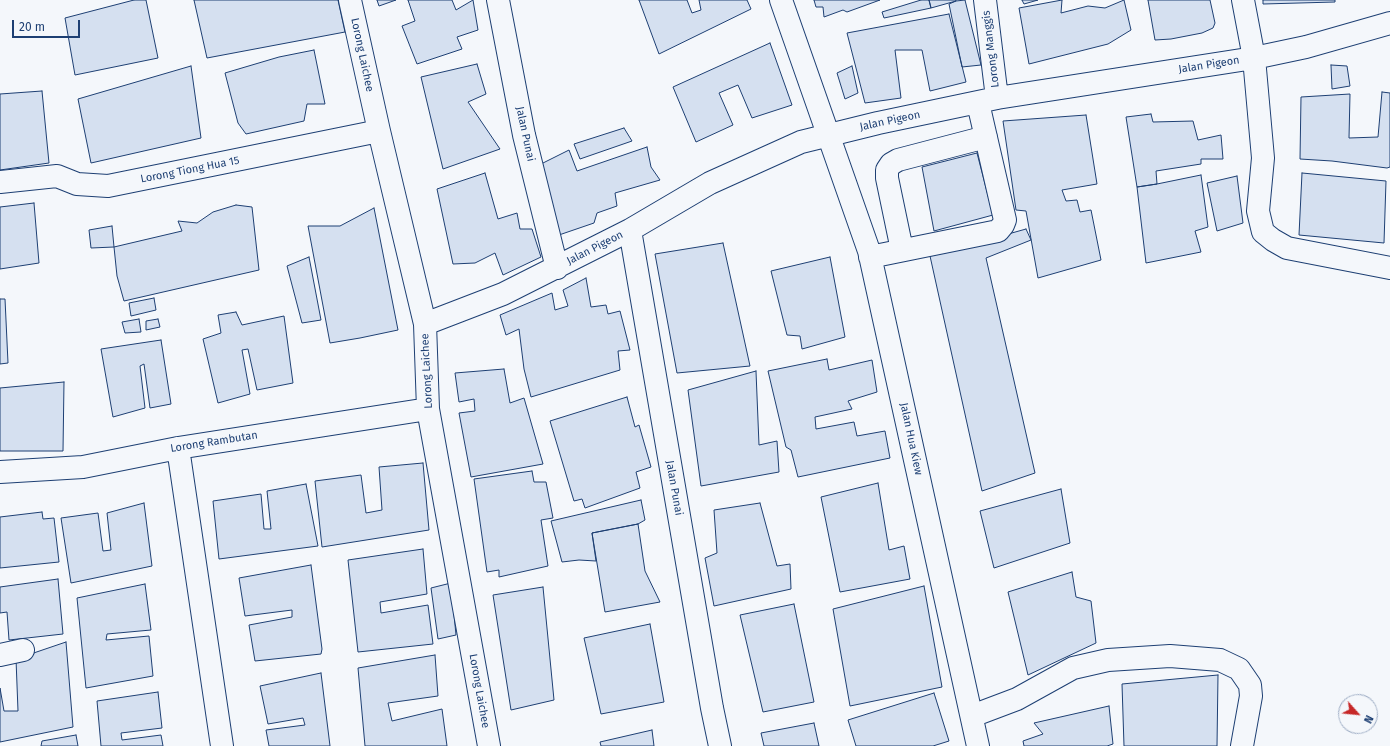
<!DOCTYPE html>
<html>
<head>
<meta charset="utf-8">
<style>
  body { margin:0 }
  #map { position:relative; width:1390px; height:746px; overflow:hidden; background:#f4f7fb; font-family:"Fira Sans",sans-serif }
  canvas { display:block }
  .north { position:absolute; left:1338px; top:694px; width:40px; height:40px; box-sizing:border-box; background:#f4f7fb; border:1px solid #9eadc5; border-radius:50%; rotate:117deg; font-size:11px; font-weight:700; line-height:16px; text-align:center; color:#1d3f73 }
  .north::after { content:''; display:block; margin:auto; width:14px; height:18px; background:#c62828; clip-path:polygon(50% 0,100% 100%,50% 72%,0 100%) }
  .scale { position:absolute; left:12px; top:20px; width:68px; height:18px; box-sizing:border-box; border:2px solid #1d3f73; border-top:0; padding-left:5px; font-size:12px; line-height:14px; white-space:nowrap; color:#1d3f73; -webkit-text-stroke:3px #f4f7fb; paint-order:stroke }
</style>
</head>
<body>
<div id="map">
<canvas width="1390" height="746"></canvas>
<div class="north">N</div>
<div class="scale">20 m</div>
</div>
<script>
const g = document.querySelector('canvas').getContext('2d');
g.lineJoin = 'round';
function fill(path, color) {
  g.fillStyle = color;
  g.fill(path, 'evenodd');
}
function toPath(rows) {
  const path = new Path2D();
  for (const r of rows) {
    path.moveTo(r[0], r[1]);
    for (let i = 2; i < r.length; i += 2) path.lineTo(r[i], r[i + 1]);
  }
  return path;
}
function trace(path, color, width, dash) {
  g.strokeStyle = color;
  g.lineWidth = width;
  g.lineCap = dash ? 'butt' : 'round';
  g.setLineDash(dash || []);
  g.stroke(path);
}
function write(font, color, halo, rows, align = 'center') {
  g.font = font + ' "Fira Sans",sans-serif';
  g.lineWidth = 3;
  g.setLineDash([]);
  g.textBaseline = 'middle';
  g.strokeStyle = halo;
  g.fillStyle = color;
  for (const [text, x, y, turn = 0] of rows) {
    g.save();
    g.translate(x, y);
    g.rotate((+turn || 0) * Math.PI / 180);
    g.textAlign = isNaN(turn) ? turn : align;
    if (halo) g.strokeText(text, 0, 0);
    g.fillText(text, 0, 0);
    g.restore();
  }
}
const building = toPath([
  [134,0,146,0,158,58,75,75,65,18,134,0],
  [194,0,338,0,345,32,207,58,194,0],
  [377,0,396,0,379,6,377,0],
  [408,0,452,0,456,10,473,0,478,30,457,37,462,49,417,64,402,26,415,21,408,0],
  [639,0,687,0,692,13,701,10,699,0,747,0,751,9,659,54,639,0],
  [814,0,880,0,847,12,843,10,824,17,823,7,816,7,814,0],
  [921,0,929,0,931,8,884,18,882,12,921,0],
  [929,0,956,0,956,1,931,8,929,0],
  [965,0,981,65,962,67,949,4,956,1,965,0],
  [1022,0,1038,0,1024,4,1022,0],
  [1062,0,1061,13,1088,6,1105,8,1124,0,1131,30,1108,44,1029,64,1019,8,1062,0],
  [1148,0,1210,0,1215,23,1213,28,1202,33,1171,39,1155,40,1148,0],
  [1263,0,1335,0,1335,2,1263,4,1263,0],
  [949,14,966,82,930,91,922,50,895,50,901,98,865,103,847,33,949,14],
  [770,43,792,105,752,118,738,85,719,93,733,125,696,142,673,87,770,43],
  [314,50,325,104,307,104,304,121,246,134,238,123,225,73,279,57,314,50],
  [477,64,486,94,468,102,500,149,443,169,421,77,477,64],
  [1331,65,1347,66,1350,86,1332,89,1331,65],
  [191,66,201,138,91,163,78,99,191,66],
  [852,66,858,93,845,99,837,73,852,66],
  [42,91,49,163,0,170,0,94,42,91],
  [1382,92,1390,93,1390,167,1387,168,1332,161,1300,159,1301,97,1350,94,1349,138,1378,137,1382,92],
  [1151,114,1153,122,1193,121,1198,140,1221,135,1223,159,1201,159,1201,164,1156,171,1157,184,1137,187,1126,117,1151,114],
  [1086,115,1097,184,1062,190,1066,201,1077,200,1080,212,1091,210,1101,260,1038,278,1026,211,1016,210,1003,121,1086,115],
  [624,128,632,141,580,159,574,144,624,128],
  [647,147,651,167,660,180,615,193,617,206,597,213,594,223,556,236,537,166,569,150,577,171,647,147],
  [977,153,993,215,934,231,922,167,977,153],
  [485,173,498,219,517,213,520,229,532,229,541,257,503,275,495,253,475,263,453,264,437,189,485,173],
  [1302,173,1386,181,1384,243,1299,235,1302,173],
  [1201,175,1208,227,1195,231,1201,252,1146,263,1137,187,1157,184,1201,175],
  [1237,176,1243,223,1217,231,1207,183,1237,176],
  [34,203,39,263,0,269,0,207,34,203],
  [236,205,252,207,259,270,124,301,117,276,114,247,182,231,178,221,197,223,213,212,236,205],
  [374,208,398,330,360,338,330,343,308,226,340,226,374,208],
  [112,226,114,247,91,248,89,230,112,226],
  [1026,229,1031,240,986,258,1035,473,982,491,930,256,1026,229],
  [723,243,750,366,677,373,655,254,723,243],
  [309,257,321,320,302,323,287,266,309,257],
  [830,257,845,337,802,349,800,336,787,335,771,271,830,257],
  [586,278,591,307,606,305,608,314,620,311,630,350,618,351,620,370,531,397,524,369,519,329,506,335,500,315,552,293,555,310,568,306,563,290,586,278],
  [154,298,156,310,131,316,129,303,154,298],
  [0,299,5,299,8,363,0,364,0,299],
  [236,312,242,325,284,316,293,383,257,390,248,349,242,350,250,394,218,403,203,339,221,333,218,315,236,312],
  [139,319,141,332,125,333,122,322,139,319],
  [158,319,160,327,146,330,146,321,158,319],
  [161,340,171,404,150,408,144,364,140,366,145,408,113,417,101,349,161,340],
  [827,359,829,370,872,360,877,392,848,401,852,409,815,417,816,429,854,422,857,436,885,431,890,458,798,477,791,450,786,447,768,371,827,359],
  [504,369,510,403,524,398,543,464,471,477,459,413,475,411,474,399,459,402,455,373,504,369],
  [756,371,759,445,777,441,779,472,701,486,688,390,756,371],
  [64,382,63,451,0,451,0,388,64,382],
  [627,397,635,427,639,425,651,467,636,472,640,488,585,508,582,499,574,501,550,421,627,397],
  [423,463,429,530,322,547,315,481,361,475,366,513,382,510,379,467,423,463],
  [532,471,534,482,546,482,553,518,541,520,548,566,499,577,499,570,487,572,474,479,532,471],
  [878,483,889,550,904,546,910,579,840,592,821,497,878,483],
  [306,484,318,546,219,559,213,501,261,494,264,529,271,529,267,491,306,484],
  [1061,489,1070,543,994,568,980,511,1061,489],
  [641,500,645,520,638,524,592,533,596,561,579,560,562,562,551,521,641,500],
  [144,503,152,566,71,583,61,518,98,513,103,551,111,550,107,513,144,503],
  [760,503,777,566,790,564,791,589,714,606,705,558,717,553,714,510,760,503],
  [42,512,43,519,54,518,59,562,0,568,0,517,42,512],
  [638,524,645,571,660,602,605,612,592,533,638,524],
  [423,549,427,594,380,602,381,613,428,605,433,644,358,652,348,560,423,549],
  [311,565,322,649,321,654,255,661,249,625,292,617,292,610,245,616,239,578,311,565],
  [1072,572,1076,597,1091,601,1096,643,1028,675,1008,592,1072,572],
  [58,579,63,634,9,640,7,612,0,613,0,587,58,579],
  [451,583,456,635,438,639,431,588,451,583],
  [145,584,151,630,107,634,106,640,149,636,153,676,86,688,77,598,145,584],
  [924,586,942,687,850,706,833,609,924,586],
  [543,587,554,700,511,710,493,595,543,587],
  [794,604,814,702,763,712,740,615,794,604],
  [650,624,664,702,601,714,584,638,650,624],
  [66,642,73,727,0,742,0,688,4,711,18,711,16,659,66,642],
  [435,655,438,696,388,703,392,721,442,709,447,746,365,746,358,668,435,655],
  [321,673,330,746,269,746,266,730,305,725,303,718,268,724,260,686,321,673],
  [1218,675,1217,746,1124,746,1122,684,1218,675],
  [158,692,162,728,121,733,122,740,161,735,163,746,101,746,97,701,158,692],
  [934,693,949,741,933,746,856,746,848,720,934,693],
  [1109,706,1113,744,1107,746,1024,746,1023,741,1043,734,1034,723,1109,706],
  [814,723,819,746,764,746,761,733,814,723],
  [652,730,654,746,601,746,600,742,652,730],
  [76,735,78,746,41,746,42,741,76,735]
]);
const minor = toPath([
  [350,0,379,131,425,324,428,409,489,746],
  [498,0,524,135,557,268],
  [781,0,869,251,978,746],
  [985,0,997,98],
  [1243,0,1254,58,1263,158,1258,211,1263,232,1273,240,1287,248,1390,268],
  [0,182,57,176,77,184,108,186,379,131],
  [630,230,712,708,720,746],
  [902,250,887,178,887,170,891,164,898,160,986,137],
  [870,257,998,231,1003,225,1005,220,978,103],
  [425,324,503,294,630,230,710,183,801,142,878,123,997,98,1254,58,1306,47,1390,23],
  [178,448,222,746],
  [0,472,83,467,178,448,428,409],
  [0,655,23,650],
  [972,716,1017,699,1073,668,1108,660,1170,656,1220,660,1239,669,1250,685,1251,696,1242,746]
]);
const streetNames = [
  ["Lorong Manggis",991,49,-97],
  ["Lorong Laichee",362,55,78],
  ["Jalan Pigeon",1209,65,-9],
  ["Jalan Pigeon",890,121,-12],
  ["Jalan Punai",525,134,78],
  ["Lorong Tiong Hua 15",190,170,-11],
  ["Jalan Pigeon",595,248,-27],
  ["Lorong Laichee",427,371,-93],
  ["Jalan Hua Kiew",911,439,78],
  ["Lorong Rambutan",214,442,-9],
  ["Jalan Punai",674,488,80],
  ["Lorong Laichee",479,691,80]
];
fill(building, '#d5e0f0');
trace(building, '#1d3f73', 1);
trace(minor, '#1d3f73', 24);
trace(minor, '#f4f7fb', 22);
write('11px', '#1d3f73', '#f4f7fb', streetNames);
</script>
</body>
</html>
